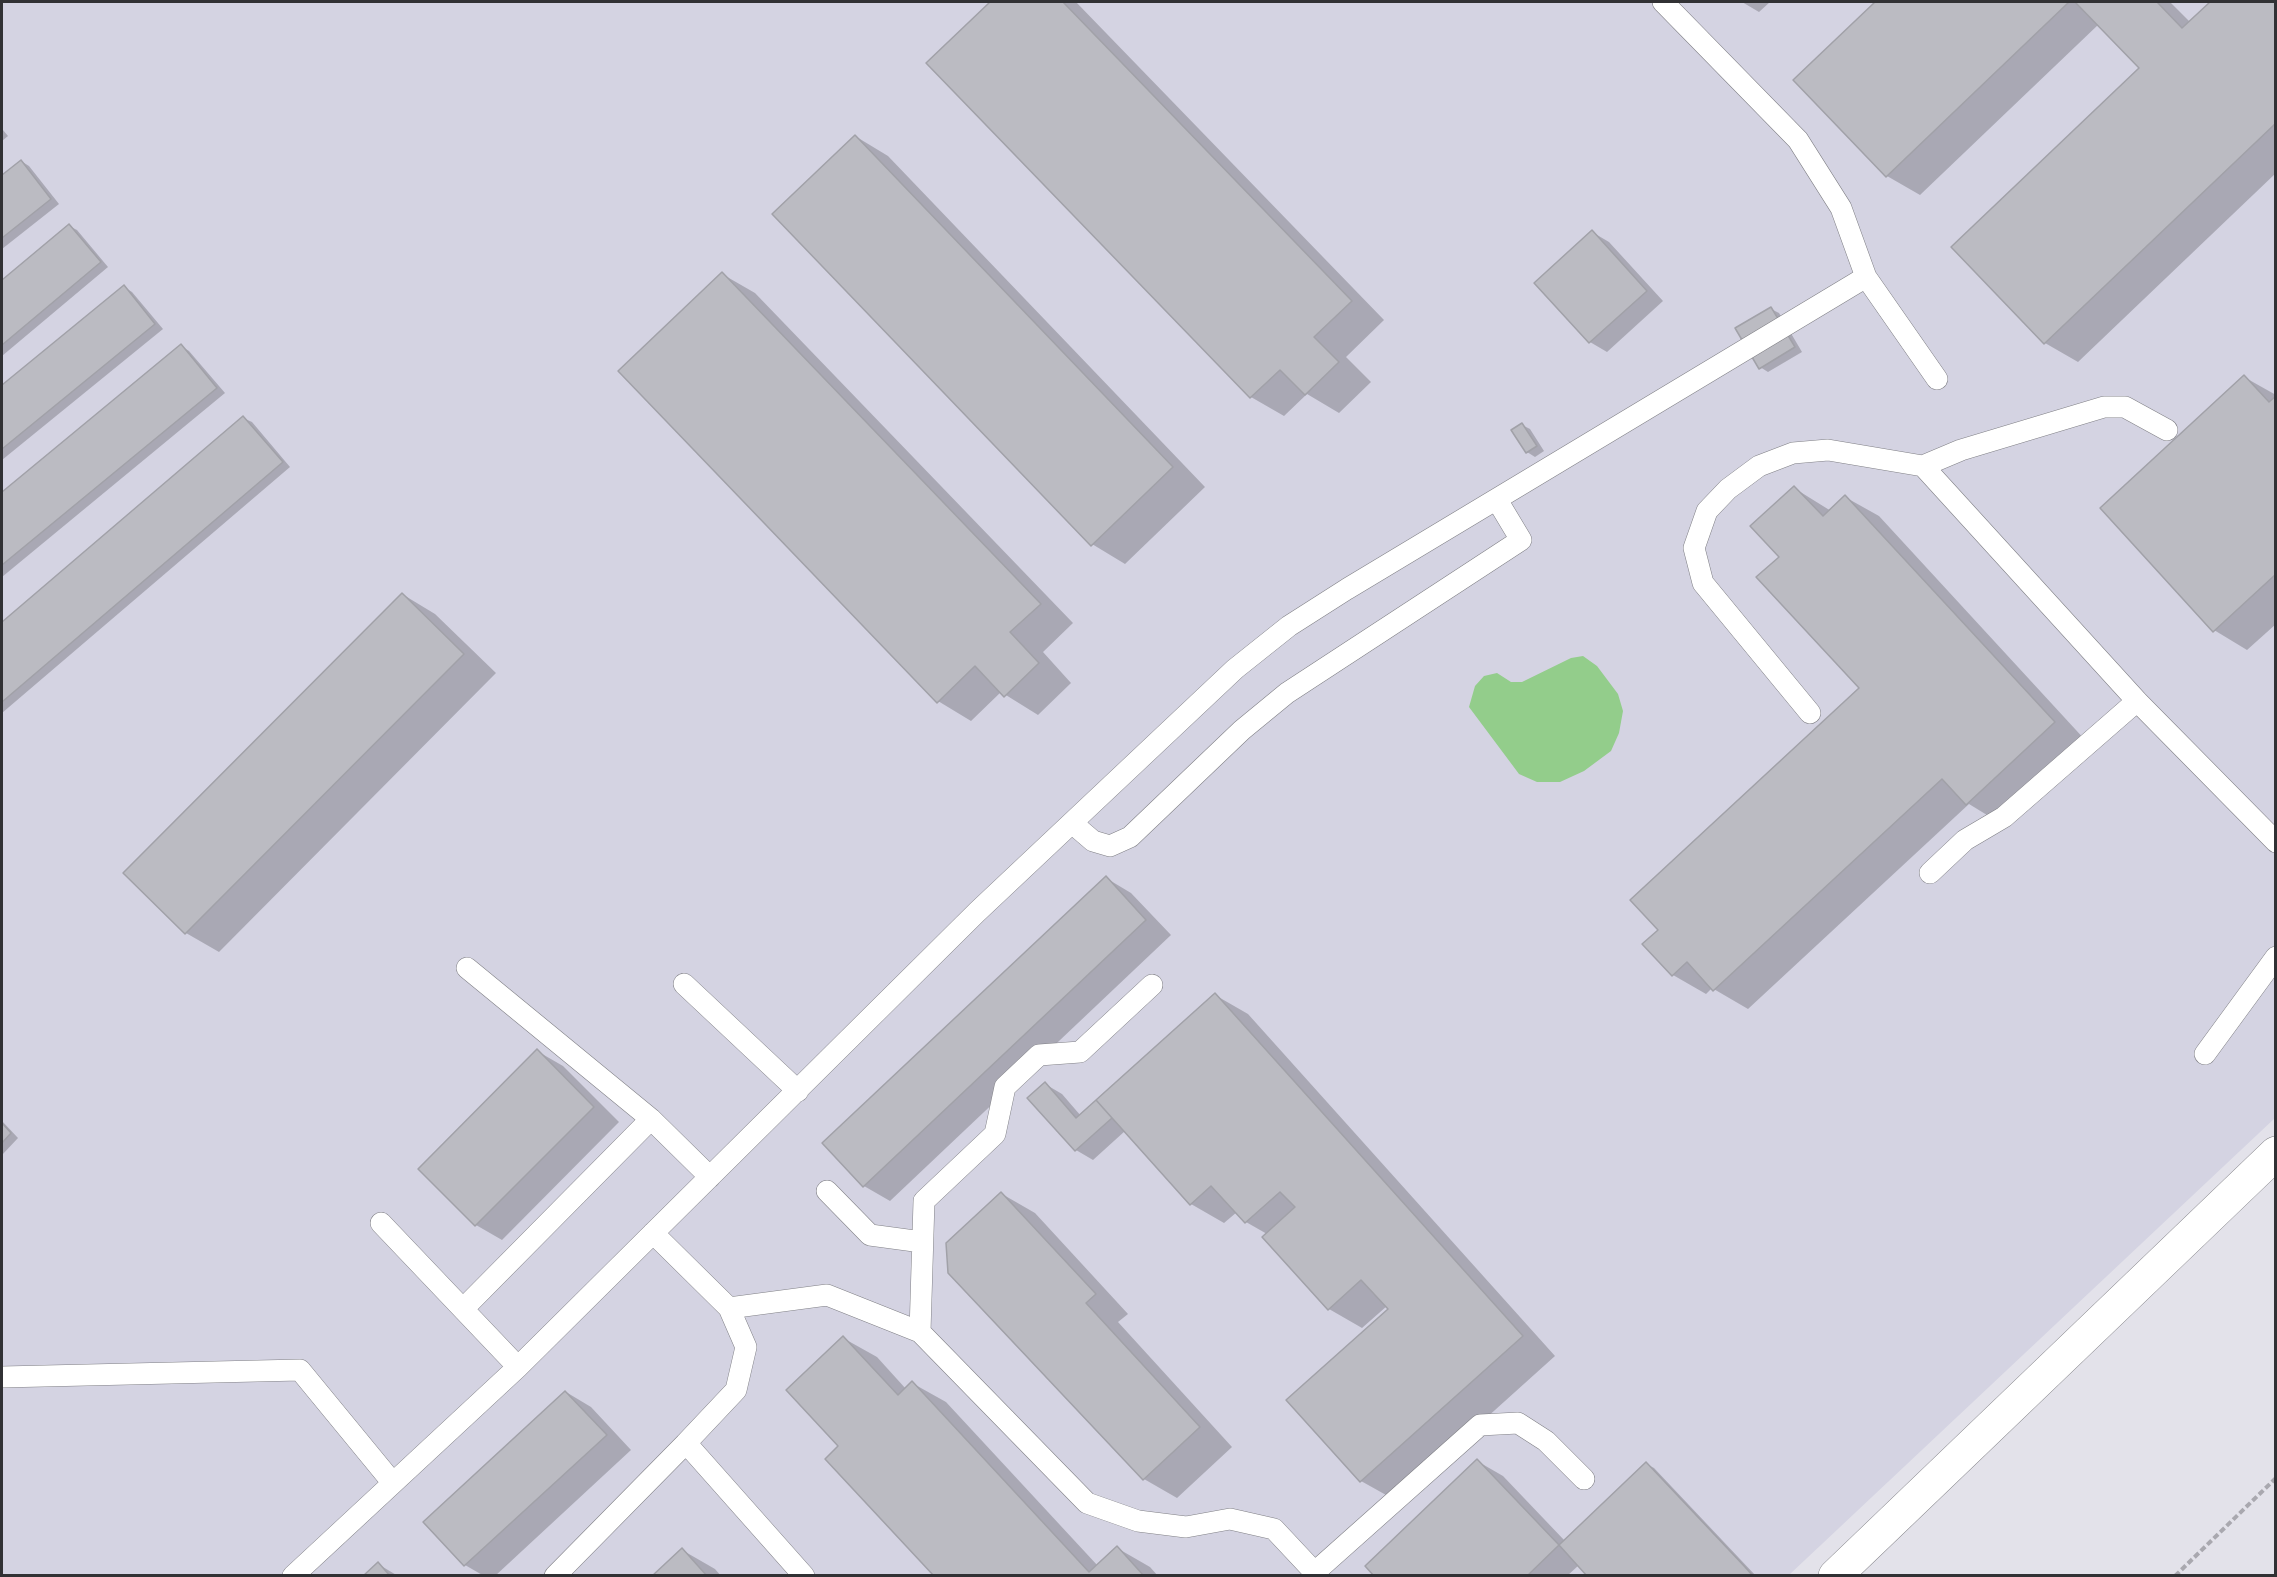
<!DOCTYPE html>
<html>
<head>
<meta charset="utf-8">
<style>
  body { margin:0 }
  #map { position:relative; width:2277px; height:1577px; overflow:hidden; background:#e3e2ea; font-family:"Fira Sans",sans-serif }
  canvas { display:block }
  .frame { position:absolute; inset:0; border:3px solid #313134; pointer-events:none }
</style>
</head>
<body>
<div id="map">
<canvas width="2277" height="1577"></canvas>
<div class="frame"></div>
</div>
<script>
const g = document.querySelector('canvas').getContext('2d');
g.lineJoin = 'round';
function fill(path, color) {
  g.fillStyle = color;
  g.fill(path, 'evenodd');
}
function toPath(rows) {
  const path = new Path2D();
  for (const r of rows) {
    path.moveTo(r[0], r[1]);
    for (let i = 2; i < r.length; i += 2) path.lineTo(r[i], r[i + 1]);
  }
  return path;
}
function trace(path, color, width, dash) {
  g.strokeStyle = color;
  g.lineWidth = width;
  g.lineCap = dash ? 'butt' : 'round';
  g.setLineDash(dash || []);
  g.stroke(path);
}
const built = toPath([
  [2,2,2275,2,2275,1118,1789,1575,2,1576]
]);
const water = toPath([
  [1583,656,1597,666,1618,694,1623,711,1619,733,1611,751,1584,771,1560,782,1537,782,1519,774,1469,707,1475,686,1484,676,1497,673,1511,682,1522,682,1571,658]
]);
const shadow = toPath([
  [992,2,1076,2,1384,320,1346,357,1371,382,1339,413,1307,394,1284,416,1251,397,928,63],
  [1742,2,1770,2,1759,12],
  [1877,2,2170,2,2190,22,2212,2,2276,2,2276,173,2078,362,2045,343,2141,68,2099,24,1920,195,1887,176,1795,80],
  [3,130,8,136,2,141,2,132],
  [855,136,888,156,1205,487,1125,564,1092,544],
  [21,161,29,166,59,204,2,249,2,177],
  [69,226,77,230,108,267,2,356,2,282],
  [1592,232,1609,242,1663,301,1607,352,1590,342,1536,283],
  [722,274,755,293,1073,623,1043,652,1071,683,1038,715,1001,692,971,721,938,701],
  [124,287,132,292,163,329,2,460,2,387],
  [1771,309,1779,313,1802,352,1768,372,1760,367],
  [181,346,189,351,225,393,2,577,2,494],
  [2244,377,2276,395,2276,624,2247,650,2214,630],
  [243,418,252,422,290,467,2,713,2,624],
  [1522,425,1530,429,1544,451,1535,457,1527,452],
  [1794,488,1831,511,1845,497,1879,516,2087,742,2000,823,1969,804,1748,1009,1712,988,1706,994,1673,975,1660,930,1861,688,1781,557],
  [402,594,435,614,496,673,219,952,186,933],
  [1106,878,1131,893,1171,935,890,1201,864,1186,824,1143],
  [1215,995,1248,1014,1555,1356,1395,1500,1361,1481,1289,1400,1390,1309,1387,1306,1362,1328,1329,1309,1267,1234,1246,1222,1237,1212,1224,1223,1191,1204,1125,1131,1093,1160,1076,1150,1045,1084,1062,1094,1081,1116],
  [537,1051,563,1066,619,1122,502,1240,476,1225,420,1169],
  [2,1121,18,1138,2,1155],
  [1002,1194,1035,1213,1128,1314,1118,1322,1232,1447,1177,1498,1144,1479],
  [843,1338,877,1357,906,1389,912,1383,946,1402,1098,1566,1117,1548,1150,1567,1158,1576,936,1576,840,1446],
  [566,1392,591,1407,631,1450,495,1576,484,1576,465,1565],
  [1477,1461,1503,1476,1565,1541,1646,1464,1654,1468,1756,1576,1589,1576,1579,1565,1567,1576,1376,1576],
  [682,1550,715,1569,721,1576,654,1576],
  [378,1564,398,1576,366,1576]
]);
const building = toPath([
  [990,2,1063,2,1352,301,1314,337,1339,362,1305,395,1280,370,1250,398,926,63,990,2],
  [1875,2,2069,2,1886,177,1793,80,1875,2],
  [2075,2,2157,2,2182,28,2210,2,2276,2,2276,123,2044,344,1951,247,2139,68,2075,2],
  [855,135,1173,467,1091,546,772,214,855,135],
  [21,160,51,199,2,238,2,175,21,160],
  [69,224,101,262,2,345,2,280,69,224],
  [1592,230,1647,291,1589,343,1534,283,1592,230],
  [722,272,1041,604,1010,632,1039,663,1004,697,975,666,937,703,618,371,722,272],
  [124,285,155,324,2,449,2,385,124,285],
  [1771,307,1795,347,1759,369,1735,328,1771,307],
  [181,344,217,388,2,565,2,492,181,344],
  [2244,375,2269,402,2276,396,2276,574,2213,632,2100,508,2244,375],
  [243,416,283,462,2,702,2,622,243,416],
  [1522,423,1537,446,1526,453,1511,430,1522,423],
  [1794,486,1823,516,1845,495,2055,722,1966,805,1942,779,1713,991,1687,962,1672,976,1642,944,1658,930,1630,900,1859,688,1756,577,1779,557,1750,526,1794,486],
  [402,593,464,654,185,934,123,873,402,593],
  [1106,876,1146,920,863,1187,822,1143,1106,876],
  [1215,993,1523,1336,1360,1482,1286,1400,1388,1309,1361,1280,1328,1310,1262,1237,1295,1207,1280,1192,1245,1223,1211,1186,1190,1205,1096,1100,1215,993],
  [537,1049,594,1107,475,1226,418,1169,537,1049],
  [1045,1082,1076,1118,1096,1100,1112,1118,1075,1151,1027,1098,1045,1082],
  [2,1123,11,1133,2,1143,2,1123],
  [1001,1192,1096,1294,1086,1303,1200,1427,1143,1480,948,1273,946,1243,1001,1192],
  [843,1336,898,1395,912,1381,1089,1572,1117,1546,1144,1576,934,1576,825,1459,838,1446,786,1390,843,1336],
  [565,1391,607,1435,464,1566,423,1522,565,1391],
  [1477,1459,1559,1545,1527,1576,1374,1576,1365,1566,1477,1459],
  [1646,1462,1745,1567,1753,1576,1587,1576,1559,1545,1646,1462],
  [682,1548,707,1576,652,1576,682,1548],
  [378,1562,390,1576,363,1576,378,1562]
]);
const path = toPath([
  [2175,1576,2276,1478]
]);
const lane = toPath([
  [1663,2,1798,140,1841,208,1866,277,1937,379],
  [1923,466,2137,701,2276,842],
  [1810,713,1703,583,1694,548,1707,511,1728,489,1759,466,1793,453,1828,450,1923,466,1961,450,2104,407,2125,407,2167,430],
  [1072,823,1093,841,1110,846,1130,837,1242,730,1287,693,1521,540,1497,500],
  [1930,873,1965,840,2004,817,2137,701],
  [467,968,651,1119,710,1177],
  [684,984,798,1091],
  [2205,1054,2276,957],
  [827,1191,870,1235,922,1242],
  [381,1223,518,1367],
  [653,1233,729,1308,746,1347,736,1390,686,1443,804,1576],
  [729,1308,827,1295,920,1332,1087,1503,1138,1521,1186,1527,1230,1519,1274,1529,1318,1576],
  [463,1309,651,1119],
  [920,1332,924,1201,995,1134,1005,1087,1039,1055,1080,1052,1152,985],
  [2,1377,300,1370,392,1482],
  [1315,1572,1480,1425,1518,1423,1546,1441,1584,1479],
  [293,1576,518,1367,977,912,1235,669,1289,626,1347,589,1866,277],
  [555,1576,686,1443]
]);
const secondary = toPath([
  [1835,1576,2276,1153]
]);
fill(built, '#d4d3e2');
fill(water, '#93cd8b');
fill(shadow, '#0003');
fill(building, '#bbbbc2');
trace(building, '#a1a1a8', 1.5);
trace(lane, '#808086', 22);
trace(secondary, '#808086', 34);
trace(path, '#a9a8af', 4, [6, 3]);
trace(lane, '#fff', 21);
trace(secondary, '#fff', 33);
</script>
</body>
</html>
